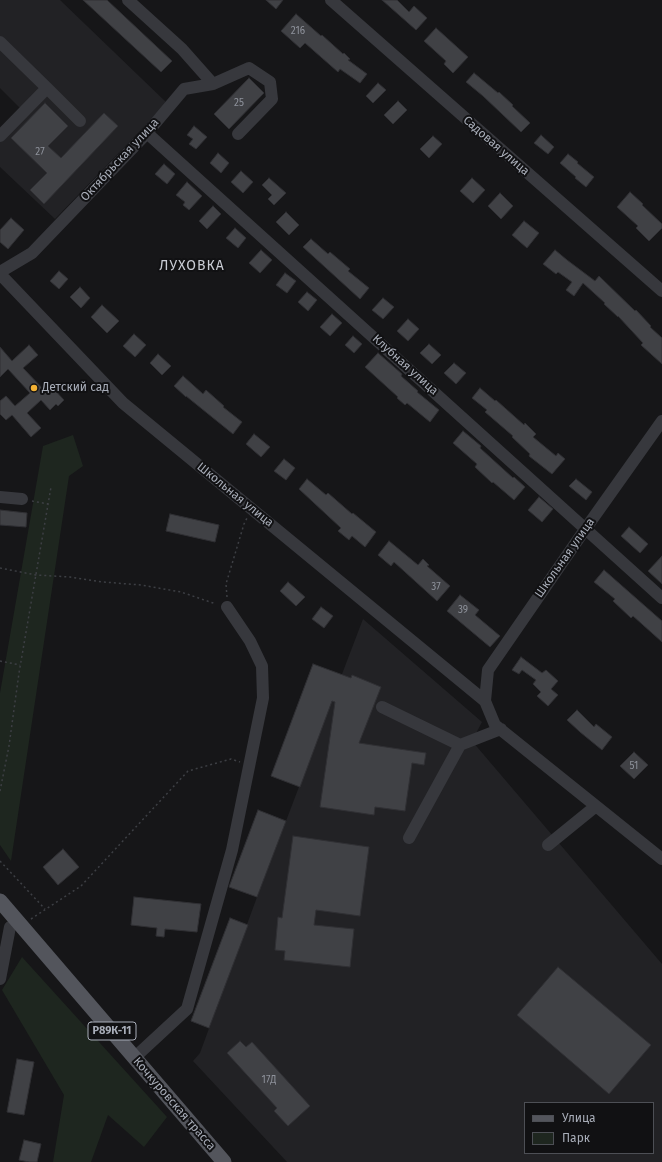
<!DOCTYPE html>
<html>
<head>
<meta charset="utf-8">
<style>
  body { margin:0 }
  #map { position:relative; width:662px; height:1162px; overflow:hidden; background:#161618; font-family:"Fira Sans",sans-serif }
  canvas { display:block }
  .legend { position:absolute; left:524px; top:1102px; width:130px; height:52px; box-sizing:border-box; background:#111113; border:1px solid #4d4f55; margin:0; padding:5px 7px; list-style:none; font-size:12px; color:#a8adb8 }
  .legend li { display:flex; align-items:center; gap:8px; height:20px }
  .legend b { width:20px; border:1px solid #4d4f55 }
</style>
</head>
<body>
<div id="map">
<canvas width="662" height="1162"></canvas>
<ul class="legend">
<li><b style="height:5px;background:#53555c"></b>Улица</li>
<li><b style="height:11px;background:#1e261f"></b>Парк</li>
</ul>
</div>
<script>
const g = document.querySelector('canvas').getContext('2d');
g.lineJoin = 'round';
function fill(path, color) {
  g.fillStyle = color;
  g.fill(path, 'evenodd');
}
function toPath(rows) {
  const path = new Path2D();
  for (const r of rows) {
    path.moveTo(r[0], r[1]);
    for (let i = 2; i < r.length; i += 2) path.lineTo(r[i], r[i + 1]);
  }
  return path;
}
function trace(path, color, width, dash) {
  g.strokeStyle = color;
  g.lineWidth = width;
  g.lineCap = dash ? 'butt' : 'round';
  g.setLineDash(dash || []);
  g.stroke(path);
}
function write(font, color, halo, rows, align = 'center') {
  g.font = font + ' "Fira Sans",sans-serif';
  g.lineWidth = 4;
  g.setLineDash([]);
  g.textBaseline = 'middle';
  g.strokeStyle = halo;
  g.fillStyle = color;
  for (const [text, x, y, turn = 0] of rows) {
    g.save();
    g.translate(x, y);
    g.rotate((+turn || 0) * Math.PI / 180);
    g.textAlign = isNaN(turn) ? turn : align;
    if (halo) g.strokeText(text, 0, 0);
    g.fillText(text, 0, 0);
    g.restore();
  }
}
const built = toPath([
  [0,0,60,0,167,103,55,219,0,167,0,130,21,109,0,88],
  [363,619,482,722,472,741,662,964,662,1162,287,1162,193,1061,200,1053,257,897],
  [525,1103,653,1103,653,1153,525,1153]
]);
const green = toPath([
  [73,435,83,466,69,476,11,861,0,845,0,693,43,446],
  [22,957,167,1117,144,1147,108,1115,91,1162,53,1162,64,1095,2,990]
]);
const building = toPath([
  [83,0,107,0,172,61,161,72,83,0],
  [266,0,283,0,276,9,266,0],
  [382,0,397,0,409,12,414,6,427,18,416,30,382,0],
  [296,14,321,36,322,35,343,54,344,53,350,59,348,60,367,74,360,83,340,69,338,72,305,43,300,48,281,31,296,14],
  [436,28,468,57,453,73,444,64,446,61,424,41,436,28],
  [474,73,498,93,499,92,513,105,512,106,530,123,521,132,483,96,466,82,474,73],
  [249,78,264,93,229,129,214,114,249,78],
  [378,83,386,90,373,103,366,96,378,83],
  [398,101,407,110,393,124,384,115,398,101],
  [45,103,68,126,48,146,61,158,104,113,118,126,44,204,30,190,47,173,11,138,45,103],
  [194,126,207,137,196,149,189,144,193,139,187,135,194,126],
  [541,135,554,147,548,154,534,143,541,135],
  [433,136,442,144,429,158,420,149,433,136],
  [218,153,229,163,221,173,210,163,218,153],
  [568,154,578,162,577,163,594,177,586,187,575,178,576,177,560,163,568,154],
  [164,164,175,174,167,184,155,174,164,164],
  [241,171,253,182,243,193,231,182,241,171],
  [269,178,286,193,274,205,268,199,272,195,262,185,269,178],
  [472,178,485,190,473,203,460,191,472,178],
  [187,182,202,196,189,210,183,205,185,202,176,195,187,182],
  [630,192,643,204,642,205,662,224,662,228,649,241,636,228,638,226,617,207,630,192],
  [500,193,513,206,501,219,488,206,500,193],
  [213,206,221,214,207,229,199,221,213,206],
  [286,212,299,225,289,235,276,222,286,212],
  [11,218,24,230,8,249,0,242,0,230,11,218],
  [524,221,539,233,527,248,512,235,524,221],
  [235,228,246,238,238,248,226,238,235,228],
  [311,239,328,254,330,252,350,269,348,271,369,288,360,299,303,247,311,239],
  [261,250,272,260,260,273,249,263,261,250],
  [555,250,567,260,595,281,599,276,635,311,636,310,651,326,650,327,662,338,662,364,641,345,643,343,618,316,618,317,604,304,605,303,583,283,574,296,566,290,572,282,558,272,556,274,543,264,555,250],
  [59,271,68,279,59,289,50,281,59,271],
  [285,273,296,281,287,293,276,285,285,273],
  [80,287,90,298,81,308,70,297,80,287],
  [307,292,317,300,308,311,298,302,307,292],
  [383,298,394,307,383,319,372,310,383,298],
  [102,305,119,321,107,333,91,317,102,305],
  [332,314,342,323,330,336,320,327,332,314],
  [408,319,419,329,408,341,397,331,408,319],
  [134,334,146,345,135,357,123,346,134,334],
  [353,336,362,344,354,353,345,345,353,336],
  [429,344,441,355,432,364,420,353,429,344],
  [29,345,38,355,23,368,45,391,51,386,64,400,58,406,56,404,50,410,41,400,27,413,41,428,31,437,12,415,6,420,0,414,0,401,6,396,15,406,30,393,8,369,0,377,0,347,12,361,29,345],
  [378,353,402,374,401,376,418,391,417,392,439,410,430,422,407,403,405,405,397,398,398,397,365,367,378,353],
  [158,354,171,366,162,375,150,363,158,354],
  [454,363,466,373,456,384,444,373,454,363],
  [183,376,203,394,206,390,224,406,223,407,242,422,233,434,186,396,186,397,174,386,183,376],
  [480,388,495,401,496,400,524,425,525,423,536,434,533,437,556,456,558,453,565,459,552,474,529,456,530,454,512,437,513,436,485,412,487,410,472,398,480,388],
  [463,431,481,446,480,448,513,478,514,477,525,487,514,500,493,482,492,483,475,467,477,464,453,443,463,431],
  [254,434,270,447,261,457,246,444,254,434],
  [284,459,295,468,286,480,274,471,284,459],
  [307,479,326,495,328,493,352,514,353,513,376,532,365,547,352,536,349,540,338,531,341,528,299,489,307,479],
  [576,479,592,492,586,500,569,486,576,479],
  [539,497,553,509,542,522,528,510,539,497],
  [0,510,27,513,26,527,0,525,0,510],
  [170,514,219,525,215,542,166,531,170,514],
  [629,527,648,544,640,553,621,536,629,527],
  [389,541,418,565,423,559,429,565,427,566,450,586,437,601,394,562,391,566,378,555,389,541],
  [662,556,662,584,648,571,662,556],
  [604,570,662,621,662,642,633,616,631,618,613,601,615,599,594,582,604,570],
  [288,582,305,597,296,606,280,591,288,582],
  [460,595,479,610,475,615,500,636,490,647,447,611,460,595],
  [321,607,333,616,324,628,312,619,321,607],
  [521,657,542,673,546,670,558,681,551,689,558,695,548,706,537,696,541,692,533,684,536,680,522,670,519,674,512,670,521,657],
  [313,664,351,678,352,675,381,687,359,743,426,753,424,765,412,763,405,811,375,807,374,815,320,807,335,702,332,701,300,787,271,776,313,664],
  [577,710,594,727,596,724,612,737,602,750,580,732,567,720,577,710],
  [634,752,648,765,634,779,620,766,634,752],
  [258,810,286,821,257,897,229,887,258,810],
  [293,836,369,847,360,916,316,910,314,925,354,929,350,967,284,960,285,951,275,950,278,917,282,918,293,836],
  [63,849,79,867,58,885,43,867,63,849],
  [134,897,201,904,197,932,165,929,164,937,156,936,157,928,131,925,134,897],
  [230,918,248,925,209,1028,191,1021,230,918],
  [558,967,651,1045,609,1094,517,1015,558,967],
  [240,1041,246,1047,252,1042,310,1106,288,1126,274,1111,277,1108,227,1053,240,1041],
  [17,1059,34,1062,24,1115,7,1112,17,1059],
  [24,1140,41,1144,37,1162,29,1162,19,1160,24,1140]
]);
const path = toPath([
  [32,501,48,504],
  [0,568,36,575,70,577,103,582,141,585,181,592,216,604],
  [227,597,226,584,244,524,247,518],
  [0,661,20,665],
  [0,791,9,746,19,673,51,487],
  [0,861,45,909],
  [31,919,81,886,188,771,231,759,240,762]
]);
const minor = toPath([
  [128,0,182,49,213,84],
  [331,0,662,291],
  [0,42,47,88],
  [147,133,662,598],
  [0,136,47,88,80,121],
  [0,272,32,253,147,133,184,89,213,84,249,68,270,82,272,99,238,134],
  [0,274,123,403,485,701],
  [662,421,586,528,488,670,485,701,495,725,662,859],
  [0,497,22,499],
  [382,707,460,745,501,729],
  [409,838,460,745],
  [548,845,596,806],
  [0,979,10,927],
  [134,1058,187,1009,232,850,263,698,262,666,250,641,227,607]
]);
const major = toPath([
  [0,901,224,1162]
]);
const markers = [
  [34,388,4,"#f2b134"]
];
const numberNames = [
  ["216",298,31],
  ["25",239,103],
  ["27",40,152],
  ["37",436,587],
  ["39",463,610],
  ["51",634,766],
  ["17Д",269,1080]
];
const shields = [
  [112,1031,48]
];
const shieldNames = [
  ["Р89К-11",112,1031]
];
const streetNames = [
  ["Садовая улица",496,146,41],
  ["Октябрьская улица",120,160,-47],
  ["Клубная улица",405,365,42],
  ["Школьная улица",235,495,39],
  ["Школьная улица",565,558,-55],
  ["Кочкуровская трасса",174,1104,49]
];
const poiNames = [
  ["Детский сад",42,388]
];
const quarterNames = [
  ["ЛУХОВКА",192,266]
];
fill(built, '#222225');
fill(green, '#1e261f');
fill(building, '#404145');
trace(building, '#303034', 1);
trace(path, '#3d3f44', 1.5, [2, 3]);
trace(minor, '#37383d', 12);
trace(major, '#53555c', 15);
for (const [x, y, r, color] of markers) {
  const dot = new Path2D();
  dot.arc(x, y, r, 0, 2 * Math.PI);
  g.fillStyle = color;
  g.fill(dot);
  trace(dot, '#111113', 1.5);
}
write('10px', '#8e929b', null, numberNames);
for (const [x, y, w] of shields) {
  const box = new Path2D();
  box.roundRect(x - w / 2, y - 9, w, 18, 3);
  g.fillStyle = '#111113';
  g.fill(box);
  trace(box, '#a8adb8', 1);
}
write('bold 11px', '#a8adb8', null, shieldNames);
write('12px', '#a8adb8', '#111113', streetNames);
write('12px', '#a8adb8', '#111113', poiNames, 'left');
g.letterSpacing = '1px';
write('14px', '#c9ccd4', '#111113', quarterNames);
g.letterSpacing = '0px';
</script>
</body>
</html>
